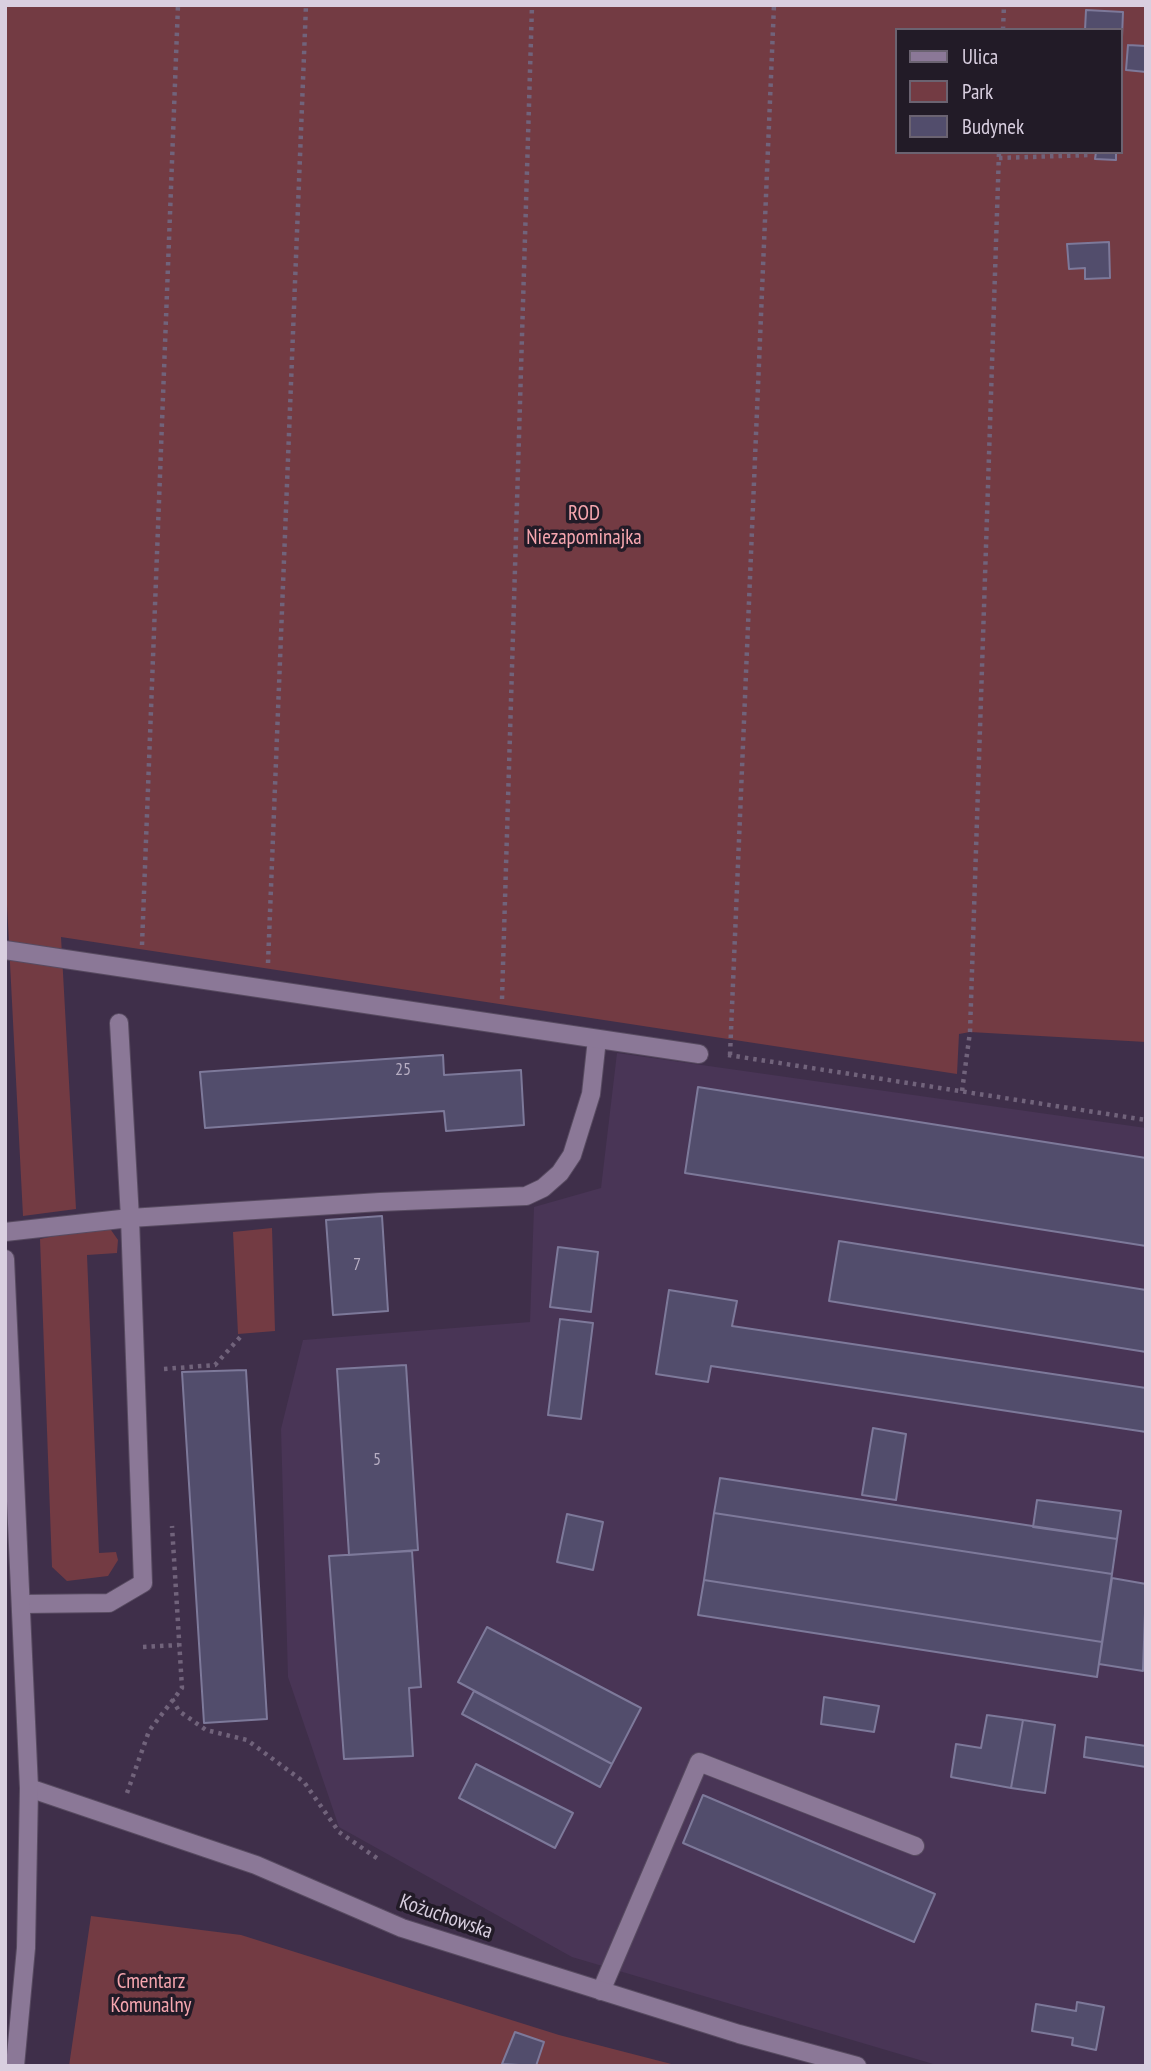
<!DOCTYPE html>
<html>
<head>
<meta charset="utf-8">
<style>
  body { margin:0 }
  #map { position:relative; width:1151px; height:2071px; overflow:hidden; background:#3f2f4a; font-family:"PT Sans Narrow",sans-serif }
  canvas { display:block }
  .frame { position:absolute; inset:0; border:7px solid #d9cfe0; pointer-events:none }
  .legend { position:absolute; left:895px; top:28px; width:228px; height:126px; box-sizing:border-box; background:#221b27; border:2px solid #6b6371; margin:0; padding:9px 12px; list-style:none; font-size:21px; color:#d9cfe0 }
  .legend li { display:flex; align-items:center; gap:14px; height:35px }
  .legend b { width:35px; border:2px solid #6b6371 }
</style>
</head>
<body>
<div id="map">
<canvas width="1151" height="2071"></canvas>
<div class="frame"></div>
<ul class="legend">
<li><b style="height:9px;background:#8b7897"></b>Ulica</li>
<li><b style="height:19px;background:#733b43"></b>Park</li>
<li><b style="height:19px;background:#524d6c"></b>Budynek</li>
</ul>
</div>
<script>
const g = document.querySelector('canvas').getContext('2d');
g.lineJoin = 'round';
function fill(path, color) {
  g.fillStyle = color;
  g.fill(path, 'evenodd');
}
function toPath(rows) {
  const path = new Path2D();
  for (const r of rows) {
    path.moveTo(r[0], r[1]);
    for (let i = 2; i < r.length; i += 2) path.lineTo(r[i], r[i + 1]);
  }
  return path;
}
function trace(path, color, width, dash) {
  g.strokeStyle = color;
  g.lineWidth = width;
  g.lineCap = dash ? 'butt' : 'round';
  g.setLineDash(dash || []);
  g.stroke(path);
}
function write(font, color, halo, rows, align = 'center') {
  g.font = font + ' "PT Sans Narrow",sans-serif';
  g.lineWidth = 7;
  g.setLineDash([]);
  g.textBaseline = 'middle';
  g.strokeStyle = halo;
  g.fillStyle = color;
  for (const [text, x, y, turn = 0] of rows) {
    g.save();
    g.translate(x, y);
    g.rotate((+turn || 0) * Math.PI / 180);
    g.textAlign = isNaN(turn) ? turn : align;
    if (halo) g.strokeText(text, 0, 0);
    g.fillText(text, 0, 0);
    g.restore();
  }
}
const built = toPath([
  [617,1053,1146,1128,1146,2066,940,2066,572,1957,339,1827,288,1677,281,1429,303,1340,530,1322,534,1207,601,1188]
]);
const green = toPath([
  [5,5,1146,5,1146,1042,970,1032,959,1034,957,1074,61,937,76,1209,23,1216,5,866],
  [897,30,1121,30,1121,152,897,152],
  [94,1228,111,1230,118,1240,117,1253,87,1255,99,1553,116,1552,118,1560,108,1576,67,1581,52,1567,40,1239],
  [272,1228,275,1331,238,1334,233,1232],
  [91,1916,241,1935,559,2035,679,2066,69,2066]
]);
const building = toPath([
  [1086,10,1123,12,1122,37,1121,30,1085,30,1086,10],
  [1128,45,1146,46,1146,72,1126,70,1128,45],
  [1096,152,1116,152,1116,160,1095,159,1096,152],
  [1109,242,1110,278,1085,279,1085,268,1069,269,1067,244,1109,242],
  [443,1055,444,1075,521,1070,524,1125,446,1131,444,1111,205,1128,200,1072,443,1055],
  [698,1087,1146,1158,1146,1246,685,1173,698,1087],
  [382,1216,388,1311,333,1315,326,1220,382,1216],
  [839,1241,1146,1290,1146,1352,829,1301,839,1241],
  [558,1247,598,1252,591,1312,550,1307,558,1247],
  [669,1290,737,1301,732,1326,1146,1388,1146,1432,711,1366,708,1382,656,1374,669,1290],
  [560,1319,593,1323,581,1419,548,1415,560,1319],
  [406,1365,418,1550,349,1555,337,1369,406,1365],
  [246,1370,267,1719,204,1723,182,1372,246,1370],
  [873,1428,906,1434,896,1500,862,1495,873,1428],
  [720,1478,1117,1539,1112,1574,714,1513,720,1478],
  [1037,1500,1121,1511,1117,1539,1033,1527,1037,1500],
  [714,1513,1112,1574,1102,1642,704,1580,714,1513],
  [567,1514,603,1522,593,1570,557,1562,567,1514],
  [412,1551,421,1687,409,1688,413,1756,344,1759,329,1556,412,1551],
  [1112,1578,1146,1584,1143,1671,1099,1664,1112,1578],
  [704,1580,1102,1642,1097,1677,698,1615,704,1580],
  [487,1627,641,1708,612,1764,458,1682,487,1627],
  [474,1691,612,1764,600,1787,462,1714,474,1691],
  [824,1697,879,1706,874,1732,821,1724,824,1697],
  [987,1715,1023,1720,1011,1788,951,1777,956,1744,981,1748,987,1715],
  [1023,1720,1055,1725,1045,1793,1011,1788,1023,1720],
  [1086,1737,1146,1746,1146,1767,1084,1757,1086,1737],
  [476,1764,573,1813,555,1848,459,1798,476,1764],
  [703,1795,935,1894,914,1942,683,1843,703,1795],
  [1077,2002,1104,2007,1096,2050,1072,2045,1073,2038,1032,2031,1036,2004,1076,2011,1077,2002],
  [515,2032,544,2042,536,2066,502,2064,515,2032]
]);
const path = toPath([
  [1003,30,1004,5],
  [999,158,1091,155],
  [142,945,178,5],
  [268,963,306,5],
  [502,999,532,5],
  [728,1055,1146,1120],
  [730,1055,774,5],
  [962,1091,970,1032,999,152],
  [164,1369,215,1365,243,1334],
  [143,1647,179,1645],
  [172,1699,179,1711,206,1730,247,1740,304,1782,339,1832,381,1861],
  [127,1793,149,1731,182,1688,172,1526]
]);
const lane = toPath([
  [5,1232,130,1218,380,1202,526,1196,543,1188,560,1173,572,1155,591,1094,597,1039],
  [22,1604,109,1603,143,1583,130,1218,119,1023],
  [601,1991,699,1762,915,1846]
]);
const street = toPath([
  [5,950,699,1054],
  [29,1788,256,1865,402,1928,739,2034,857,2066]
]);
const secondary = toPath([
  [5,1259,29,1788,26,1948,15,2066]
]);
const numberNames = [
  ["25",403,1070],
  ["7",357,1265],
  ["5",377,1460]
];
const parkNames = [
  ["ROD",584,514],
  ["Niezapominajka",584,538],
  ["Cmentarz",151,1982],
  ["Komunalny",151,2006]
];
const streetNames = [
  ["Kożuchowska",446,1917,19]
];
fill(built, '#493556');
fill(green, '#733b43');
fill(building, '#524d6c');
trace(building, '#7d799a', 2);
trace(lane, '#584b61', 20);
trace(street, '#584b61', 20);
trace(secondary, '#584b61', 20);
trace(path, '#71637b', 4.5, [3.5, 5]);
trace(lane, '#8b7897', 18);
trace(street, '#8b7897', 18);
trace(secondary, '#8b7897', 18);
write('18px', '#b7aec3', null, numberNames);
write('21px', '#f6a6af', '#221b27', parkNames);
write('21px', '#d9cfe0', '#221b27', streetNames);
</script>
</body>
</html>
